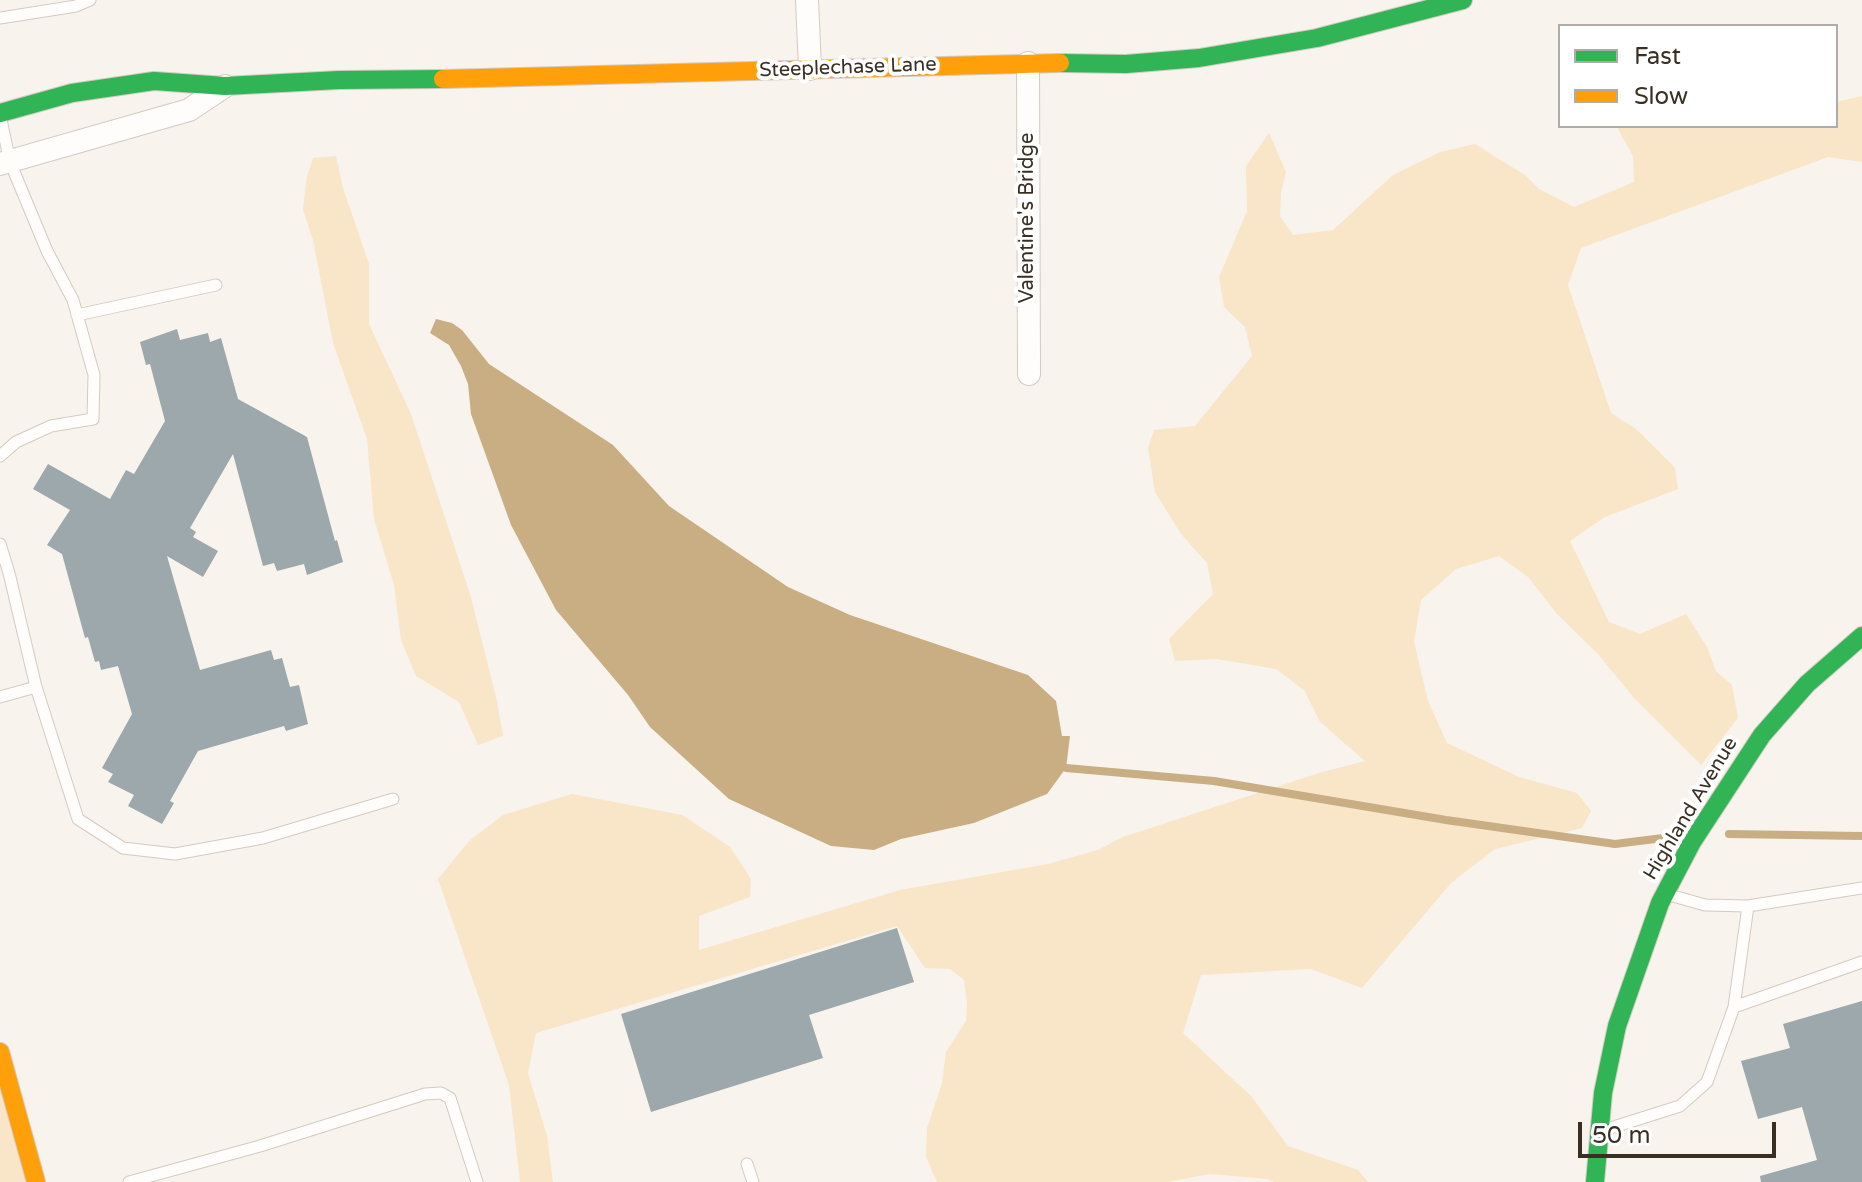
<!DOCTYPE html>
<html>
<head>
<meta charset="utf-8">
<style>
  body { margin:0 }
  #map { position:relative; width:1862px; height:1182px; overflow:hidden; background:#f8f3ec; font-family:"Varela Round",sans-serif }
  canvas { display:block }
  .legend { position:absolute; left:1558px; top:24px; width:280px; height:104px; box-sizing:border-box; background:#fff; border:2px solid #b0aca7; margin:0; padding:10px 14px; list-style:none; font-size:24px; color:#393023 }
  .legend li { display:flex; align-items:center; gap:16px; height:40px }
  .legend b { width:40px; border:2px solid #b0aca7 }
  .scale { position:absolute; left:1578px; top:1122px; width:198px; height:36px; box-sizing:border-box; border:4px solid #393023; border-top:0; padding-left:10px; font-size:24px; line-height:28px; white-space:nowrap; color:#393023; -webkit-text-stroke:6px #fff; paint-order:stroke }
</style>
</head>
<body>
<div id="map">
<canvas width="1862" height="1182"></canvas>
<ul class="legend">
<li><b style="height:10px;background:#30b455"></b>Fast</li>
<li><b style="height:10px;background:#ff9f0a"></b>Slow</li>
</ul>
<div class="scale">50 m</div>
</div>
<script>
const g = document.querySelector('canvas').getContext('2d');
g.lineJoin = 'round';
function fill(path, color) {
  g.fillStyle = color;
  g.fill(path, 'evenodd');
}
function toPath(rows) {
  const path = new Path2D();
  for (const r of rows) {
    path.moveTo(r[0], r[1]);
    for (let i = 2; i < r.length; i += 2) path.lineTo(r[i], r[i + 1]);
  }
  return path;
}
function trace(path, color, width, dash) {
  g.strokeStyle = color;
  g.lineWidth = width;
  g.lineCap = dash ? 'butt' : 'round';
  g.setLineDash(dash || []);
  g.stroke(path);
}
function write(font, color, halo, rows, align = 'center') {
  g.font = font + ' "Varela Round",sans-serif';
  g.lineWidth = 8;
  g.setLineDash([]);
  g.textBaseline = 'middle';
  g.strokeStyle = halo;
  g.fillStyle = color;
  for (const [text, x, y, turn = 0] of rows) {
    g.save();
    g.translate(x, y);
    g.rotate((+turn || 0) * Math.PI / 180);
    g.textAlign = isNaN(turn) ? turn : align;
    if (halo) g.strokeText(text, 0, 0);
    g.fillText(text, 0, 0);
    g.restore();
  }
}
const green = toPath([
  [1862,96,1862,162,1828,157,1581,248,1568,285,1611,413,1635,428,1675,468,1678,489,1605,517,1570,541,1609,622,1640,634,1686,614,1707,647,1716,671,1732,685,1738,718,1701,765,1635,699,1597,653,1557,614,1528,577,1499,556,1456,569,1421,600,1414,642,1428,701,1447,743,1519,777,1577,793,1591,811,1582,828,1495,849,1451,883,1362,988,1311,969,1201,975,1183,1033,1251,1096,1288,1146,1358,1170,1368,1182,1275,1182,1267,1179,1210,1174,1167,1182,937,1182,926,1157,927,1128,942,1083,946,1052,966,1021,967,1003,964,980,950,969,925,968,897,926,536,1033,528,1073,547,1136,553,1182,520,1182,509,1085,438,879,469,841,503,815,572,794,682,815,730,847,751,879,750,897,699,916,699,950,900,890,1048,864,1098,850,1123,837,1319,773,1365,761,1320,722,1304,690,1276,669,1217,659,1175,661,1169,639,1213,594,1207,563,1181,534,1155,492,1148,448,1154,430,1195,426,1252,356,1245,327,1224,307,1219,277,1247,211,1246,166,1269,133,1286,172,1281,193,1280,216,1293,235,1333,230,1393,175,1440,152,1475,144,1525,175,1539,189,1574,207,1634,182,1633,156,1618,129,1620,126,1836,126,1836,102],
  [336,156,343,188,369,264,369,324,411,414,470,594,497,701,503,736,478,745,459,702,416,676,401,640,394,585,374,519,367,439,333,343,313,240,303,210,307,176,313,158],
  [0,1052,36,1182,0,1182]
]);
const water = toPath([
  [436,319,452,323,462,330,489,364,613,445,669,506,788,587,850,615,1028,675,1056,701,1062,736,1070,736,1066,768,1047,794,974,823,901,839,874,850,831,846,729,799,650,727,628,695,556,610,511,525,471,414,468,384,461,366,449,345,430,333]
]);
const stream = toPath([
  [1066,768,1214,781,1446,820,1615,844,1679,836],
  [1729,834,1862,836]
]);
const building = toPath([
  [177,329,180,340,208,333,210,342,221,338,238,399,307,437,335,541,337,540,343,562,307,575,304,564,277,571,274,563,263,566,233,454,190,528,196,532,193,537,218,551,203,577,167,556,200,670,271,650,274,660,282,658,290,687,299,685,308,724,286,731,284,726,198,751,170,801,174,803,162,824,128,806,134,795,108,782,113,774,102,768,132,714,118,666,101,670,99,661,95,662,88,637,85,638,62,554,47,545,70,510,33,489,48,464,110,499,126,470,134,474,165,421,150,364,146,365,140,342],
  [897,928,914,982,809,1015,823,1058,651,1112,621,1014],
  [1862,1001,1862,1182,1761,1182,1760,1176,1817,1160,1802,1107,1758,1119,1741,1061,1790,1048,1783,1024]
]);
const lane = toPath([
  [0,18,76,6,90,0],
  [77,315,216,285],
  [0,456,16,442,51,426,93,419,94,375,73,300,47,251,10,162,0,115],
  [0,544,9,573,36,687,0,697],
  [36,687,78,819,123,848,175,854,263,838,393,799],
  [1666,894,1705,905,1748,906,1862,888],
  [1734,1007,1748,906],
  [1604,1130,1680,1106,1707,1082,1734,1007,1862,962],
  [747,1164,753,1182],
  [129,1182,260,1146,425,1094,441,1093,450,1098,477,1182]
]);
const street = toPath([
  [807,0,810,69],
  [1028,63,1029,374],
  [0,164,189,110,225,86]
]);
const fast = toPath([
  [1060,63,1126,64,1199,58,1317,38,1463,0],
  [0,113,72,93,154,81,225,86,339,80,443,79],
  [1595,1182,1603,1093,1617,1026,1660,903,1692,842,1762,735,1807,684,1862,636]
]);
const slow = toPath([
  [443,79,1060,63],
  [0,1052,36,1182]
]);
const streetNames = [
  ["Steeplechase Lane",848,68,-2],
  ["Valentine's Bridge",1028,218,-90],
  ["Highland Avenue",1691,809,-59]
];
fill(green, '#f9e5c8');
fill(water, '#c9ae83');
trace(stream, '#c9ae83', 8);
fill(building, '#9ca8ab');
trace(lane, '#d2cbc2', 13);
trace(street, '#d2cbc2', 24);
trace(fast, '#d2cbc2', 20);
trace(slow, '#d2cbc2', 20);
trace(lane, '#fefdfc', 11);
trace(street, '#fefdfc', 22);
trace(fast, '#30b455', 18);
trace(slow, '#ff9f0a', 18);
write('20px', '#393023', '#fff', streetNames);
</script>
</body>
</html>
